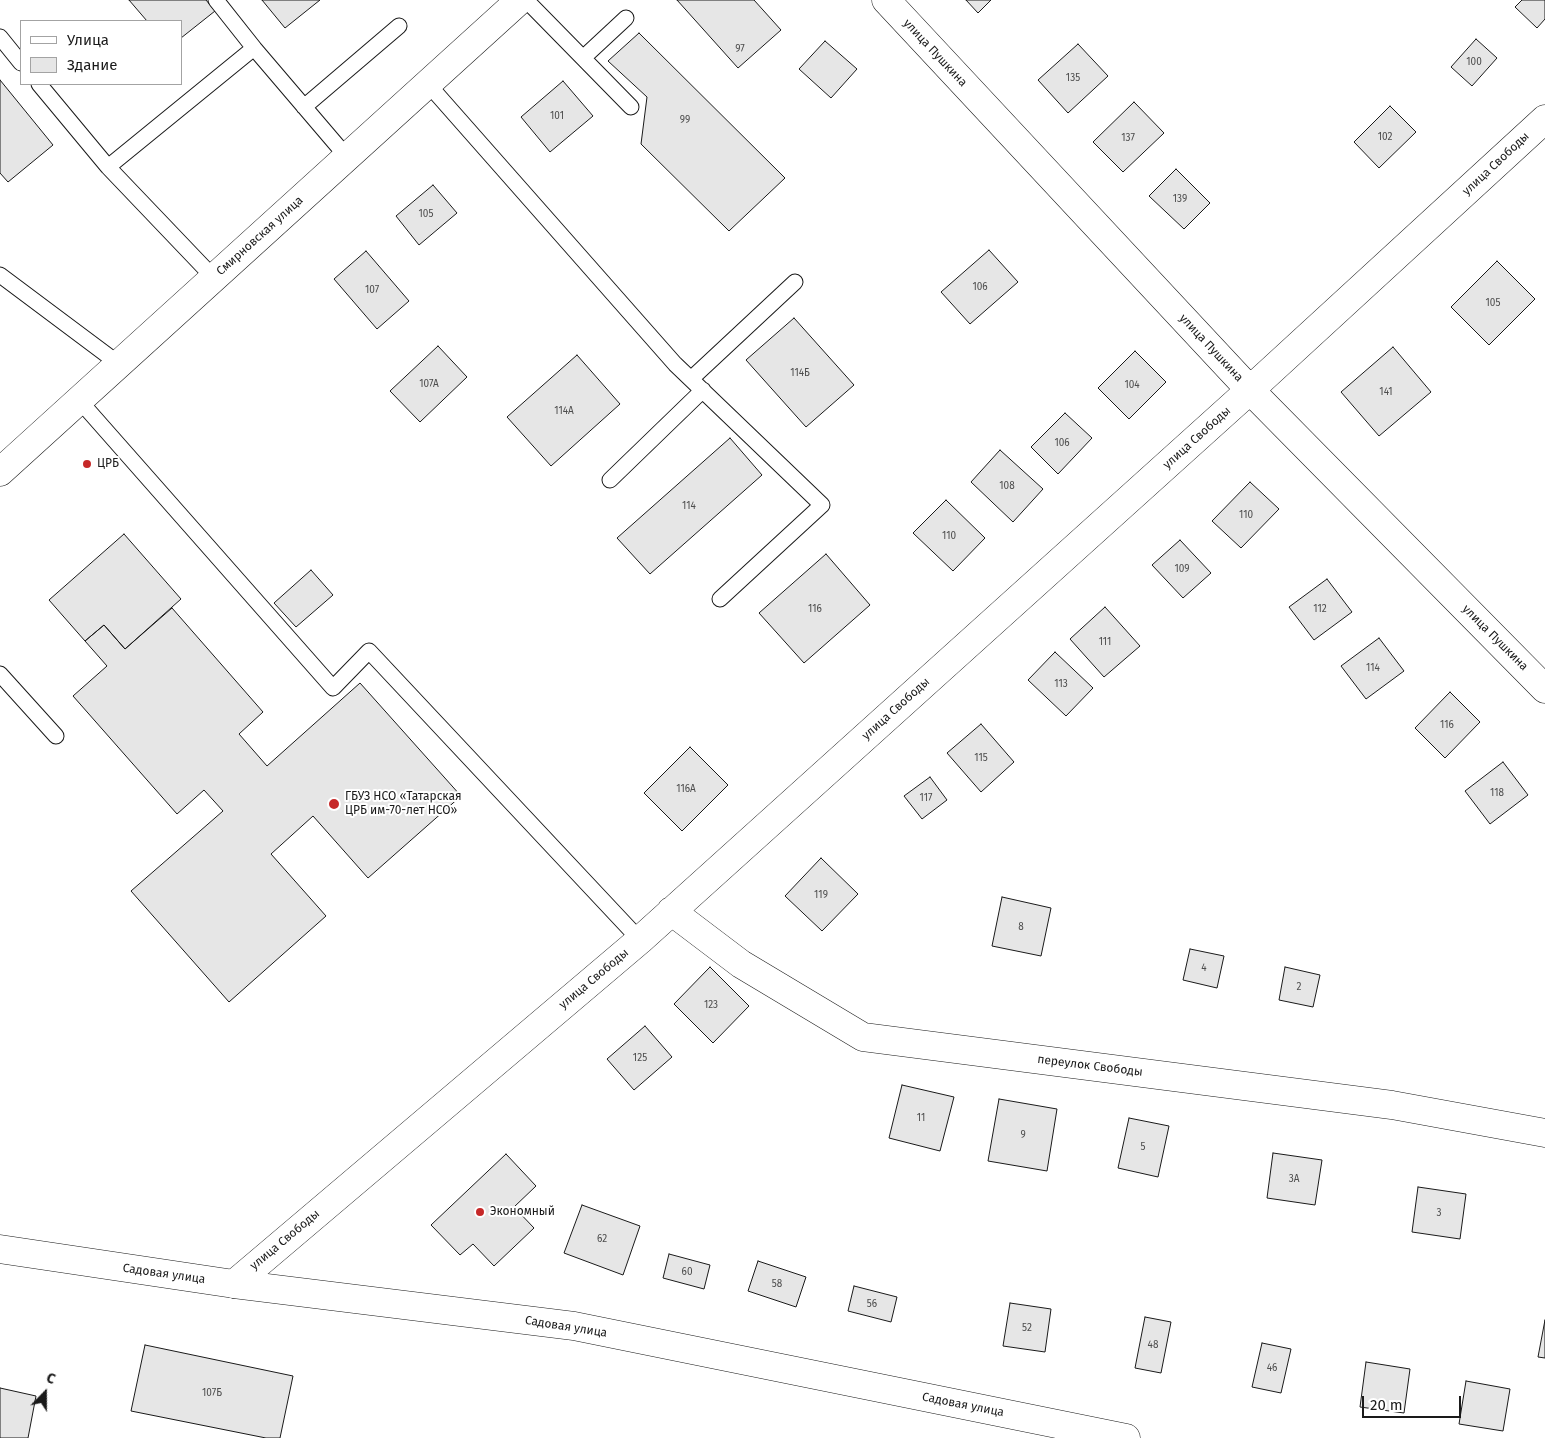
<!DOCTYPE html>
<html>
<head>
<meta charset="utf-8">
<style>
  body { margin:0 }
  #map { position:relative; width:1545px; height:1438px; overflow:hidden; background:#fff; font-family:"Fira Sans",sans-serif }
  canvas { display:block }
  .legend { position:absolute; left:20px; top:20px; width:162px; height:65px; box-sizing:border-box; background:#fff; border:1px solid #a3a3a3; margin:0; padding:6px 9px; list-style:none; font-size:15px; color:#1a1a1a }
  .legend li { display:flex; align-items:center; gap:10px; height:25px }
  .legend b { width:25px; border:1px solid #a3a3a3 }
  .north { position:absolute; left:20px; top:1368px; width:50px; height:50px; -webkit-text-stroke:4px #fff; paint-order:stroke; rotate:22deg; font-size:14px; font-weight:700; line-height:20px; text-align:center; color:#1a1a1a }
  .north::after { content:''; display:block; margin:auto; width:18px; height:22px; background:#1a1a1a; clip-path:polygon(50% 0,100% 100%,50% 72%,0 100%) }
  .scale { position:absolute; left:1362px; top:1396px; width:99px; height:22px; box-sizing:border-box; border:2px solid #1a1a1a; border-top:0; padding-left:6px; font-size:15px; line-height:18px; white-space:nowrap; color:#1a1a1a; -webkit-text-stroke:4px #fff; paint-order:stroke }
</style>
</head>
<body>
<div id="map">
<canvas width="1545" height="1438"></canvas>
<ul class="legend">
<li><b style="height:6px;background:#fff"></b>Улица</li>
<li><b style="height:14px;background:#e6e6e6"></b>Здание</li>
</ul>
<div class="north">С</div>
<div class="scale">20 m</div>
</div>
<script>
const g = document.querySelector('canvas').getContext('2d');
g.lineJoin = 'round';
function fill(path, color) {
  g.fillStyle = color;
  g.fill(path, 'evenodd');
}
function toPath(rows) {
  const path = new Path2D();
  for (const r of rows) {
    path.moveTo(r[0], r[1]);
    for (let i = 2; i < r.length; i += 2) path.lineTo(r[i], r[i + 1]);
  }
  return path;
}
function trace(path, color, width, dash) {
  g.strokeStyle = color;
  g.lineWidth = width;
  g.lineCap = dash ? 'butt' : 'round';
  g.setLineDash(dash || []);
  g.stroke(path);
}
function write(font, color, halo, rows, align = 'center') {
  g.font = font + ' "Fira Sans",sans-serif';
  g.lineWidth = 4;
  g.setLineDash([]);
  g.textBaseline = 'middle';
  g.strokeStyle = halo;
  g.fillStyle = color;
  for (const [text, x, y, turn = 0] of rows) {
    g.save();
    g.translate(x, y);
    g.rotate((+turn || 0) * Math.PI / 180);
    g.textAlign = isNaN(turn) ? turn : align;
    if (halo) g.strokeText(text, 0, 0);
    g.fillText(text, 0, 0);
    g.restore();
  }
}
const building = toPath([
  [129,0,206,0,215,11,181,38,181,21,147,21,129,0],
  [262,0,320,0,285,28,262,0],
  [677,0,754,0,781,30,738,68,677,0],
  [966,0,991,0,978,13,966,0],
  [1522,0,1545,0,1545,19,1537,28,1515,7,1522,0],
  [639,33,785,178,729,231,641,144,647,97,608,61,639,33],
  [1476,39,1497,58,1472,86,1451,67,1476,39],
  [825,41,857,69,831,98,799,69,825,41],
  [1078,44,1108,76,1068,113,1038,80,1078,44],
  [0,80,53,145,8,182,0,173,0,80],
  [563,81,593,116,550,152,521,117,563,81],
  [1134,102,1164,133,1123,172,1093,142,1134,102],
  [1390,106,1416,132,1379,168,1354,142,1390,106],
  [1176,169,1210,203,1184,229,1149,196,1176,169],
  [433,185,457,213,419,245,396,216,433,185],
  [989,250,1018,282,970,324,941,292,989,250],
  [366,251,409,301,377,329,334,279,366,251],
  [1497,261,1535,299,1489,345,1451,307,1497,261],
  [794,318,854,385,806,427,746,360,794,318],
  [438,346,467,377,420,422,390,391,438,346],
  [1393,347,1431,392,1379,436,1341,392,1393,347],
  [1135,351,1166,382,1129,419,1098,388,1135,351],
  [577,355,620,404,551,466,507,417,577,355],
  [1065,413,1092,438,1058,474,1031,447,1065,413],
  [730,438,762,475,650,574,617,538,730,438],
  [1000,450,1043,489,1013,522,971,482,1000,450],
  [1250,482,1279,509,1241,548,1212,521,1250,482],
  [946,500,985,538,953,571,913,533,946,500],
  [124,534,181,599,125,649,104,625,85,641,49,600,124,534],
  [1180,540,1211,573,1183,598,1152,565,1180,540],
  [826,554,870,605,804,663,759,613,826,554],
  [311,570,333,595,296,627,274,603,311,570],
  [1327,579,1352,612,1314,640,1289,607,1327,579],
  [1105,607,1140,646,1104,677,1070,639,1105,607],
  [172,608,263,712,239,734,267,766,360,683,461,796,368,878,313,816,271,854,326,916,229,1002,131,891,223,811,204,790,177,814,73,696,107,666,85,641,104,625,125,649,172,608],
  [1379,638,1404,671,1366,699,1341,666,1379,638],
  [1055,652,1093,688,1066,716,1028,680,1055,652],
  [1450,692,1480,722,1445,758,1415,728,1450,692],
  [981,724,1014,762,981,792,947,753,981,724],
  [690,747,728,785,682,831,644,793,690,747],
  [1503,762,1528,795,1490,824,1465,791,1503,762],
  [930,777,947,800,922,819,904,796,930,777],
  [821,858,858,894,822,931,785,896,821,858],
  [1002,897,1051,908,1041,956,992,946,1002,897],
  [1190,949,1224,956,1217,988,1183,980,1190,949],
  [710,967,749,1006,713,1043,674,1004,710,967],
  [1285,967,1320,975,1313,1007,1279,1000,1285,967],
  [645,1026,672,1057,634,1090,607,1059,645,1026],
  [902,1085,954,1097,940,1151,889,1138,902,1085],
  [999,1099,1057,1109,1047,1171,988,1161,999,1099],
  [1129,1118,1169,1126,1158,1177,1118,1168,1129,1118],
  [1273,1153,1322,1160,1315,1205,1267,1198,1273,1153],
  [506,1154,536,1186,514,1207,534,1228,494,1266,473,1244,460,1255,431,1225,506,1154],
  [1418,1187,1466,1194,1460,1239,1412,1232,1418,1187],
  [582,1205,640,1226,623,1275,564,1253,582,1205],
  [669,1254,710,1265,704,1289,663,1278,669,1254],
  [758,1261,806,1277,796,1307,748,1291,758,1261],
  [854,1286,897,1297,891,1322,848,1311,854,1286],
  [1010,1303,1051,1309,1045,1352,1003,1346,1010,1303],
  [1145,1317,1171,1322,1161,1373,1135,1368,1145,1317],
  [1545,1320,1545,1358,1538,1357,1545,1320],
  [1262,1343,1291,1349,1281,1393,1252,1387,1262,1343],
  [145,1345,293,1376,280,1438,266,1438,131,1411,145,1345],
  [1366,1362,1410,1369,1404,1413,1360,1407,1366,1362],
  [1466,1381,1510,1389,1503,1431,1459,1424,1466,1381],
  [0,1388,36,1396,28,1438,0,1438,0,1388]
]);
const service = toPath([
  [216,0,254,48],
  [526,0,631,107],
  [0,37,21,63],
  [583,58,626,18],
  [39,84,108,167],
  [428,84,675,364,822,505,720,599],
  [304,107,399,26],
  [0,275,119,364],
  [214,278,108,167,254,48,347,157],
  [691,379,795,282],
  [79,400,333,688,369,651,640,940],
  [610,480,703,390],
  [0,674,56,736]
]);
const minor = toPath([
  [886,0,1250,390,1545,689],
  [671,911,741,964,863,1037,1392,1105,1545,1133],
  [234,1284,640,940,1250,390,1545,119]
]);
const tertiary = toPath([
  [0,472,520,0],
  [0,1249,234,1284,574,1326,1126,1438]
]);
const markers = [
  [87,464,5,"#c62828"],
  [334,804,6,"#c62828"],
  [480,1212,5,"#c62828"]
];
const numberNames = [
  ["97",740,49],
  ["100",1474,62],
  ["135",1073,78],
  ["101",557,116],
  ["99",685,120],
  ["102",1385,137],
  ["137",1128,138],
  ["139",1180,199],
  ["105",426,214],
  ["106",980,287],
  ["107",372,290],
  ["105",1493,303],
  ["114Б",800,373],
  ["107А",429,384],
  ["104",1132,385],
  ["141",1386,392],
  ["114А",564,411],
  ["106",1062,443],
  ["108",1007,486],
  ["114",689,506],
  ["110",1246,515],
  ["110",949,536],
  ["109",1182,569],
  ["116",815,609],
  ["112",1320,609],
  ["111",1105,642],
  ["114",1373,668],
  ["113",1061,684],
  ["116",1447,725],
  ["115",981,758],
  ["116А",686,789],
  ["118",1497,793],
  ["117",926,798],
  ["119",821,895],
  ["8",1021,927],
  ["4",1204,968],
  ["2",1299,987],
  ["123",711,1005],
  ["125",640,1058],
  ["11",921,1118],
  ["9",1023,1135],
  ["5",1143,1147],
  ["3А",1294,1179],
  ["3",1439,1213],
  ["62",602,1239],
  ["60",687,1272],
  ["58",777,1284],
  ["56",872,1304],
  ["52",1027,1328],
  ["48",1153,1345],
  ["46",1272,1368],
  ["107Б",212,1393]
];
const streetNames = [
  ["улица Пушкина",935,53,47],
  ["улица Свободы",1496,164,-43],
  ["Смирновская улица",260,236,-42],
  ["улица Пушкина",1211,348,47],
  ["улица Свободы",1197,438,-42],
  ["улица Пушкина",1495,638,45],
  ["улица Свободы",896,709,-42],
  ["улица Свободы",594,979,-40],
  ["переулок Свободы",1090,1066,7],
  ["улица Свободы",285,1240,-40],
  ["Садовая улица",164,1274,8],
  ["Садовая улица",566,1327,9],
  ["Садовая улица",963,1405,11]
];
const poiNames = [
  ["ЦРБ",97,464],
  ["ГБУЗ НСО «Татарская",345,797],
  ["ЦРБ им-70-лет НСО»",345,811],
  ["Экономный",490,1212]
];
fill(building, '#e6e6e6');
trace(building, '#1a1a1a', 1);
trace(service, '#1a1a1a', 17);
trace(minor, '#1a1a1a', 29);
trace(tertiary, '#1a1a1a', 29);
trace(service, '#fff', 15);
trace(minor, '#fff', 28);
trace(tertiary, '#fff', 28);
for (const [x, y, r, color] of markers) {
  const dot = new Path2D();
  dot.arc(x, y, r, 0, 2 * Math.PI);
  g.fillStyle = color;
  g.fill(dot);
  trace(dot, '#fff', 2);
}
write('10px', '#4d4d4d', null, numberNames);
write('12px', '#1a1a1a', '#fff', streetNames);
write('12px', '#1a1a1a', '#fff', poiNames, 'left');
</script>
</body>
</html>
